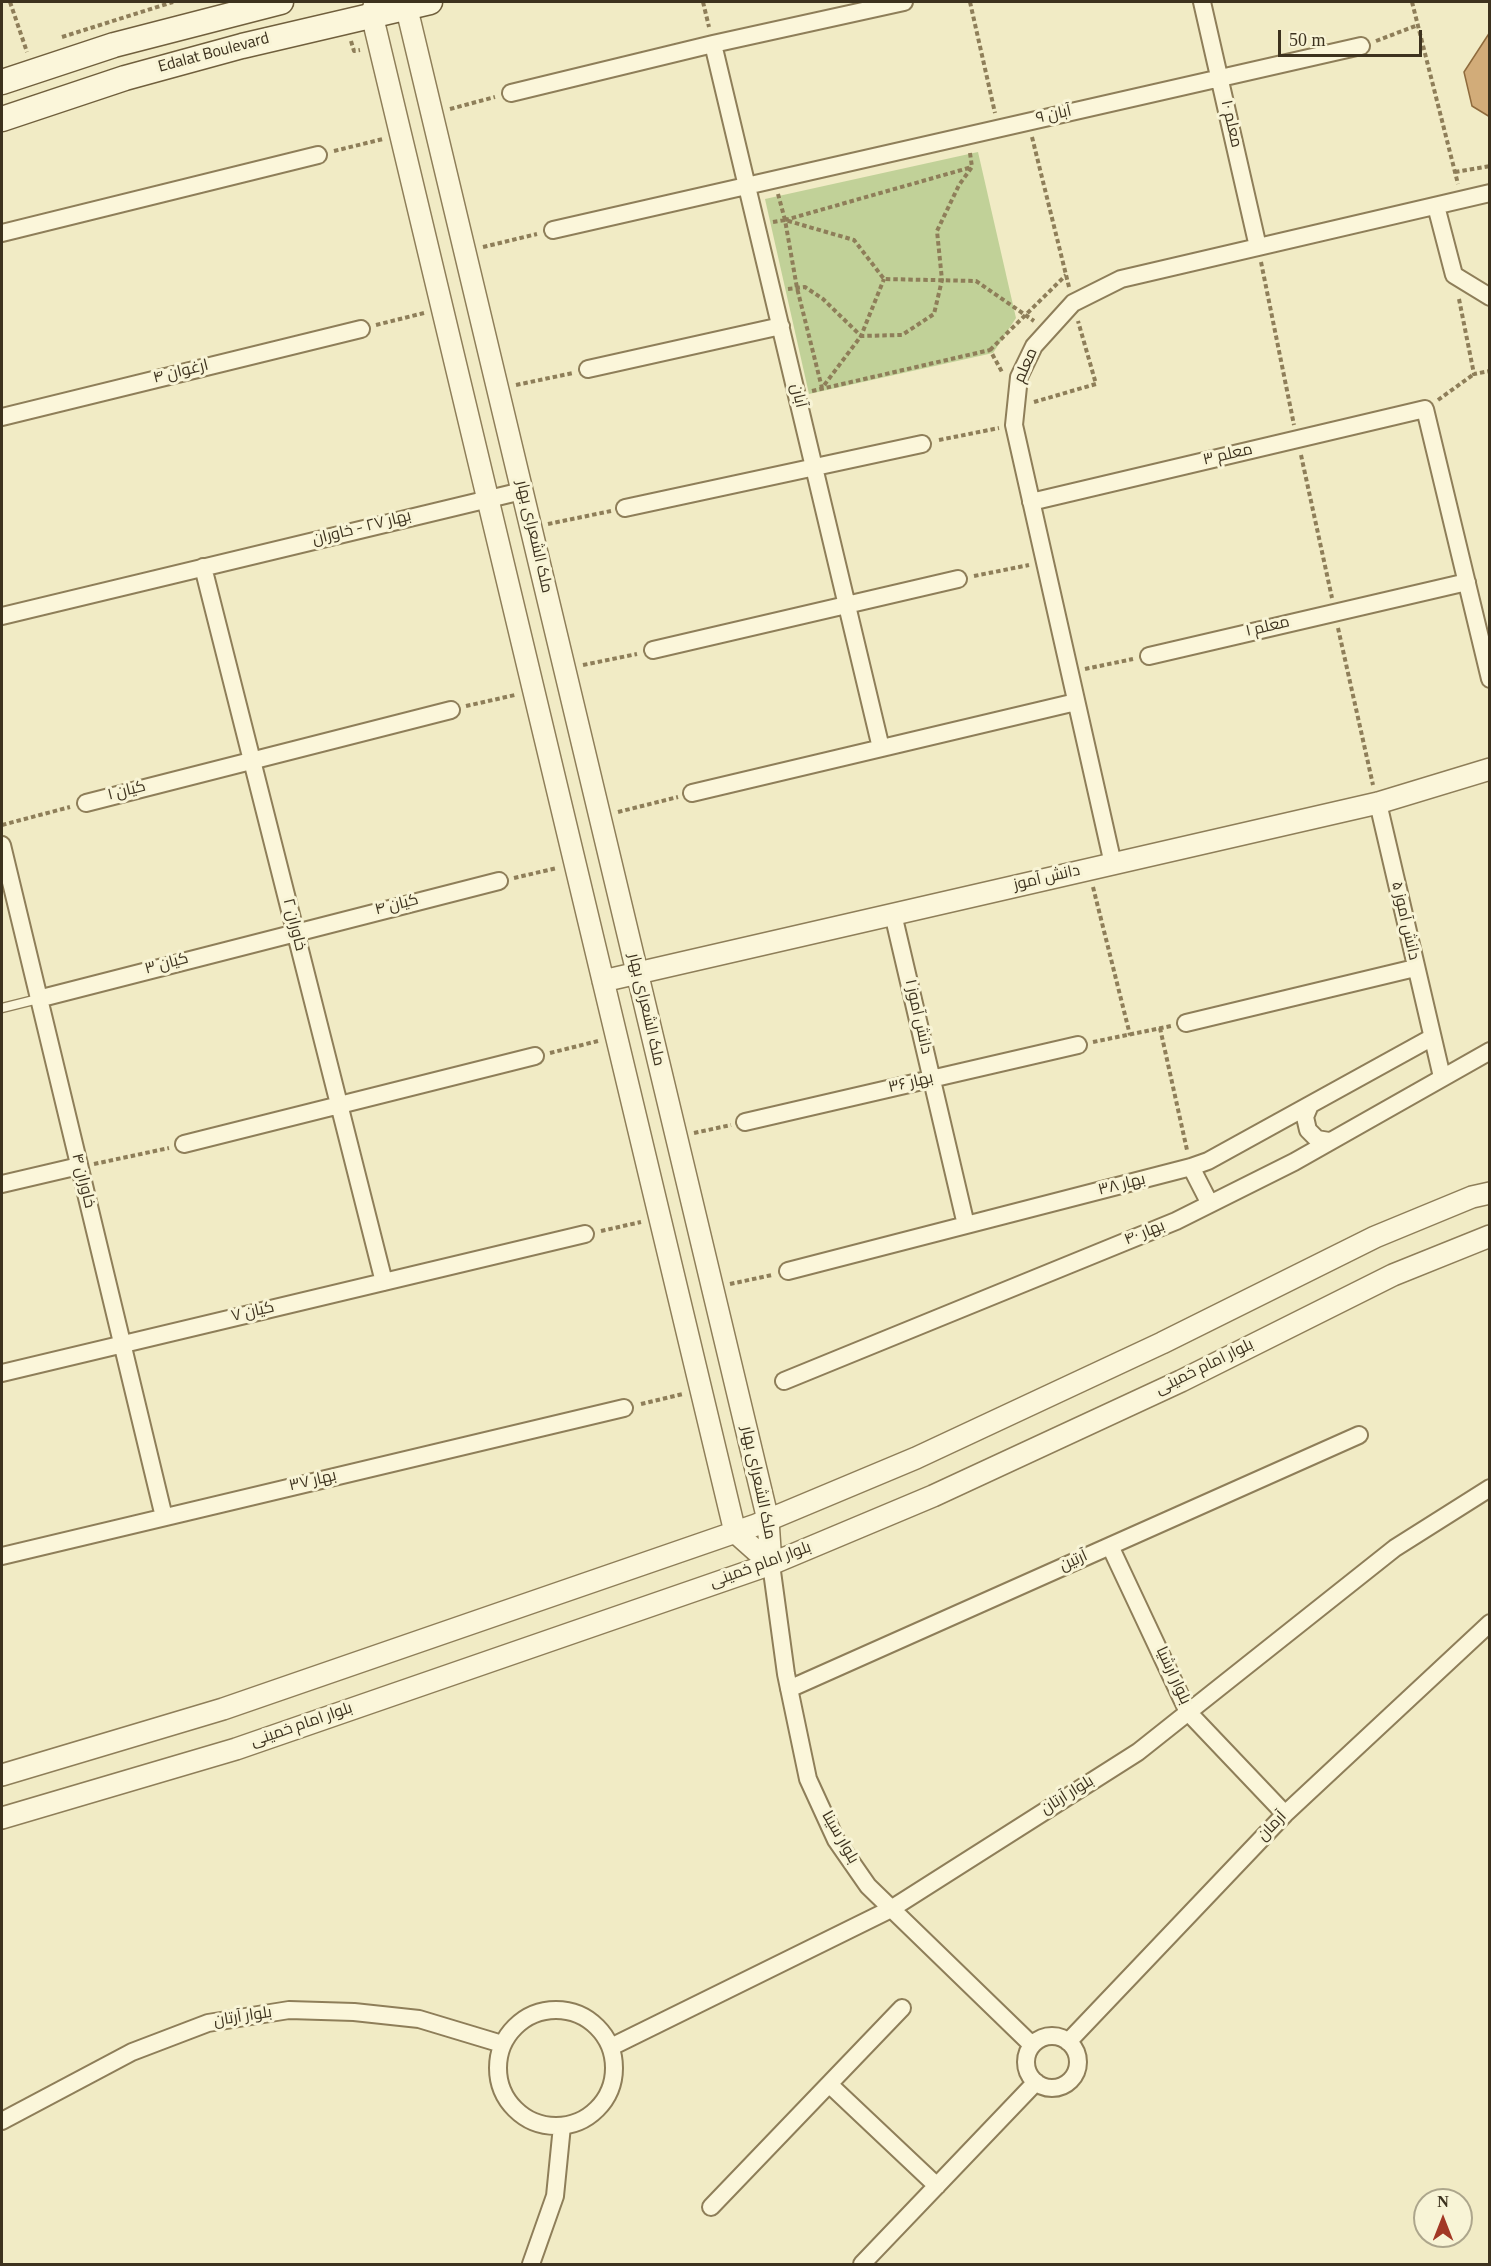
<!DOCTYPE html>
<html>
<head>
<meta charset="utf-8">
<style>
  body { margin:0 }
  #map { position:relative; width:1491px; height:2266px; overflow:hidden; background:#f1ebc5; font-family:Georgia,serif }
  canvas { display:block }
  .frame { position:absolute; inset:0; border:3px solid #3d321e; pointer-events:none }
  .north { position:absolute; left:1413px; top:2188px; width:60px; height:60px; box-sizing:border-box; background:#f8f4d6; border:2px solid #ada68c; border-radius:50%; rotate:0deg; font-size:16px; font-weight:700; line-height:24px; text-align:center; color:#3d321e }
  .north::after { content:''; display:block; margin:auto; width:21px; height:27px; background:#a23825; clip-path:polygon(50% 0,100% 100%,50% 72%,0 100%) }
  .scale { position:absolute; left:1278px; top:30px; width:144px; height:27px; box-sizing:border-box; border:3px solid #3d321e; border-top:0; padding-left:8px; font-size:18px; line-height:21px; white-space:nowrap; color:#3d321e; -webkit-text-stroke:4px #f8f4d6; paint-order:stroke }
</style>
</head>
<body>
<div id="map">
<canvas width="1491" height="2266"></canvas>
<div class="frame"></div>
<div class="north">N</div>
<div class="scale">50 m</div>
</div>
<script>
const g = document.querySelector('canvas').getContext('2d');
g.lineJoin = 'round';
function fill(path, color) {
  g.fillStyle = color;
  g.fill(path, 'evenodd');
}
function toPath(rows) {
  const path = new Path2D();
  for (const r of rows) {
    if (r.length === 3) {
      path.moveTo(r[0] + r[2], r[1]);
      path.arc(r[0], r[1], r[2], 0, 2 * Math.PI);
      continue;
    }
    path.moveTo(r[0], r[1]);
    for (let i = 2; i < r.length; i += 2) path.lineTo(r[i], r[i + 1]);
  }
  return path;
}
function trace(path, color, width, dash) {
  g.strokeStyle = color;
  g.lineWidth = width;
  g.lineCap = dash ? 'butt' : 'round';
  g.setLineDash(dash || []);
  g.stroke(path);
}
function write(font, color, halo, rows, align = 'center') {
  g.font = font + ' Georgia,Cairo,serif';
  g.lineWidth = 6;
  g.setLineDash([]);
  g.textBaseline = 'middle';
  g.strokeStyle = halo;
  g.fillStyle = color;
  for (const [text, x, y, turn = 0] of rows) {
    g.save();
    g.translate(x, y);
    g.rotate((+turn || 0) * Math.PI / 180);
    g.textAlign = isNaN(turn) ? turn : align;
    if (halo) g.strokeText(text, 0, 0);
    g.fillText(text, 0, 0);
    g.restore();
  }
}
const green = toPath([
  [978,152,1016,318,993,353,809,394,765,199]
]);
const building = toPath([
  [1490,32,1490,117,1472,106,1464,72,1490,32]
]);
const path = toPath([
  [10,2,27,52],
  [703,2,709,27],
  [970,2,995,113],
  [1412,2,1458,184],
  [62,37,173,2],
  [351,41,354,51,360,50],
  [1376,41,1418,25],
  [450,109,495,97],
  [1032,137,1069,287],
  [334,151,383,139],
  [970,153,972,167,959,185,937,231,942,280,934,314,902,335,861,336,822,388,797,288,785,220,972,167],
  [1455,172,1490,166],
  [778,194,785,220],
  [773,222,785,220,854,240,884,279,976,281,1034,321],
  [483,247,537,234],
  [1261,262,1294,425],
  [788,289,805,287,823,299,861,336,884,279],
  [1459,299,1474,374,1490,371],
  [376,325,424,313],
  [990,350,1066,275],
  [516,385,573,373],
  [812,391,990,350,1002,372],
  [1438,400,1474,374],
  [1034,402,1096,384,1078,321],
  [939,440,999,428],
  [1301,455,1332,598],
  [548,524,611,511],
  [974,576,1029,565],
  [1338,628,1373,785],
  [583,665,637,654],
  [1085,669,1133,659],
  [466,706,515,695],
  [618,812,678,797],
  [2,825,70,807],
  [514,878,557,868],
  [1093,887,1130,1035],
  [1160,1028,1187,1150],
  [1093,1042,1171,1026],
  [550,1053,598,1041],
  [694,1133,731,1125],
  [94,1164,169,1148],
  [601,1231,641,1222],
  [730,1284,772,1275],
  [641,1404,683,1394]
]);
const service = toPath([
  [2,1008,38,999]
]);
const minor = toPath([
  [1202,2,1258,247],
  [713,44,881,748],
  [511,93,713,44,904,2],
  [1436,206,1454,275,1490,297],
  [553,230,1361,46],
  [2,233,318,155],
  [588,369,781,326],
  [2,417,361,329],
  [1031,502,1425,409,1490,679],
  [625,508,922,444],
  [203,567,384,1282],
  [2,616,522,491],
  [653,650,958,579],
  [1149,656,1467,582],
  [692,793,1076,702],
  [86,803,451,710],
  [1378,803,1442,1077],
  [2,845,164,1517],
  [1113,864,1014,425,1019,377,1034,346,1073,303,1121,279,1490,193],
  [893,914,966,1225],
  [38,999,499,881],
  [1186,1023,1415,968],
  [1310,1105,1305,1117,1308,1130,1317,1139,1329,1141],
  [745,1122,1078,1045],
  [184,1144,535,1056],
  [1191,1167,1210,1204],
  [2,1184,79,1166],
  [788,1271,1191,1167,1208,1161,1431,1038],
  [2,1373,585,1234],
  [784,1381,1176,1221,1294,1162,1490,1051],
  [1110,1546,1188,1712,1285,1814],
  [2,1556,624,1408],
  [771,1564,786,1674,808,1779,836,1840,868,1886,1032,2045],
  [789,1689,1359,1435],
  [556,2068,58],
  [1052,2062,26],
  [1068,2042,1285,1814,1490,1623],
  [611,2047,891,1909,1138,1752,1395,1548,1490,1488],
  [830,2085,937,2186],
  [2,2121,132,2052,208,2023,289,2010,354,2012,419,2019,502,2044],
  [711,2207,902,2008],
  [531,2264,555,2196,562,2126],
  [862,2264,1036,2082]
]);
const tertiary = toPath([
  [375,2,372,15,735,1532,771,1564],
  [401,2,406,7,410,22,768,1520,771,1564],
  [603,981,1378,803,1490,769],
  [2,1775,223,1709,756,1525,916,1458,1162,1343,1375,1237,1472,1197,1490,1193],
  [2,1818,236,1749,771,1564,933,1496,1181,1381,1393,1275,1490,1236]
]);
const secondary = toPath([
  [2,82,114,45,281,2],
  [2,119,125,78,242,46,430,2]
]);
const streetNames = [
  ["Edalat Boulevard",214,54,-15],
  ["آبان ۹",1054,116,-13],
  ["معلم ۱۰",1230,124,77],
  ["معلم",1027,366,-67],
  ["ارغوان ۴",181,373,-14],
  ["آبان",797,396,77],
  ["معلم ۳",1228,456,-13],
  ["بهار ۲۷ - خاوران",362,529,-14],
  ["ملک الشعرای بهار",533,537,77],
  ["معلم ۱",1268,628,-13],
  ["کیان ۱",127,792,-14],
  ["دانش آموز",1047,879,-13],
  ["کیان ۴",397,906,-14],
  ["دانش آموز ۵",1404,921,77],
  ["خاوران ۲",293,925,76],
  ["کیان ۳",167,965,-15],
  ["ملک الشعرای بهار",645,1010,77],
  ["دانش آموز ۱",917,1017,77],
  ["بهار ۳۶",911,1084,-13],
  ["خاوران ۴",82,1181,76],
  ["بهار ۳۸",1122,1186,-14],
  ["بهار ۴۰",1145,1234,-22],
  ["کیان ۷",253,1313,-13],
  ["بلوار امام خمینی",1205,1368,-26],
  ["بهار ۳۷",313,1482,-13],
  ["ملک الشعرای بهار",757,1483,78],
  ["آرتین",1074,1562,-24],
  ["بلوار امام خمینی",761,1566,-20],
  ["بلوار ارشیا",1172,1676,65],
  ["بلوار امام خمینی",302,1726,-19],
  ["بلوار آرتان",1068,1796,-32],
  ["آرمان",1273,1827,-46],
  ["بلوار سینا",839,1838,60],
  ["بلوار آرتان",243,2018,-9]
];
fill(green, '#c1d198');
fill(building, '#d2ac79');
trace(building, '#8f6b3d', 1.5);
trace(service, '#8e7e59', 11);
trace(minor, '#8e7e59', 20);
trace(tertiary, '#8e7e59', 24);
trace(secondary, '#705f3d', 27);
trace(path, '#8e7e59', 4, [4.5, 3]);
trace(service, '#fbf6da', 8);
trace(minor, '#fbf6da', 16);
trace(tertiary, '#fbf6da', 21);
trace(secondary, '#fbf6da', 24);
write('16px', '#3d321e', '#f8f4d6', streetNames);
</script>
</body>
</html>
